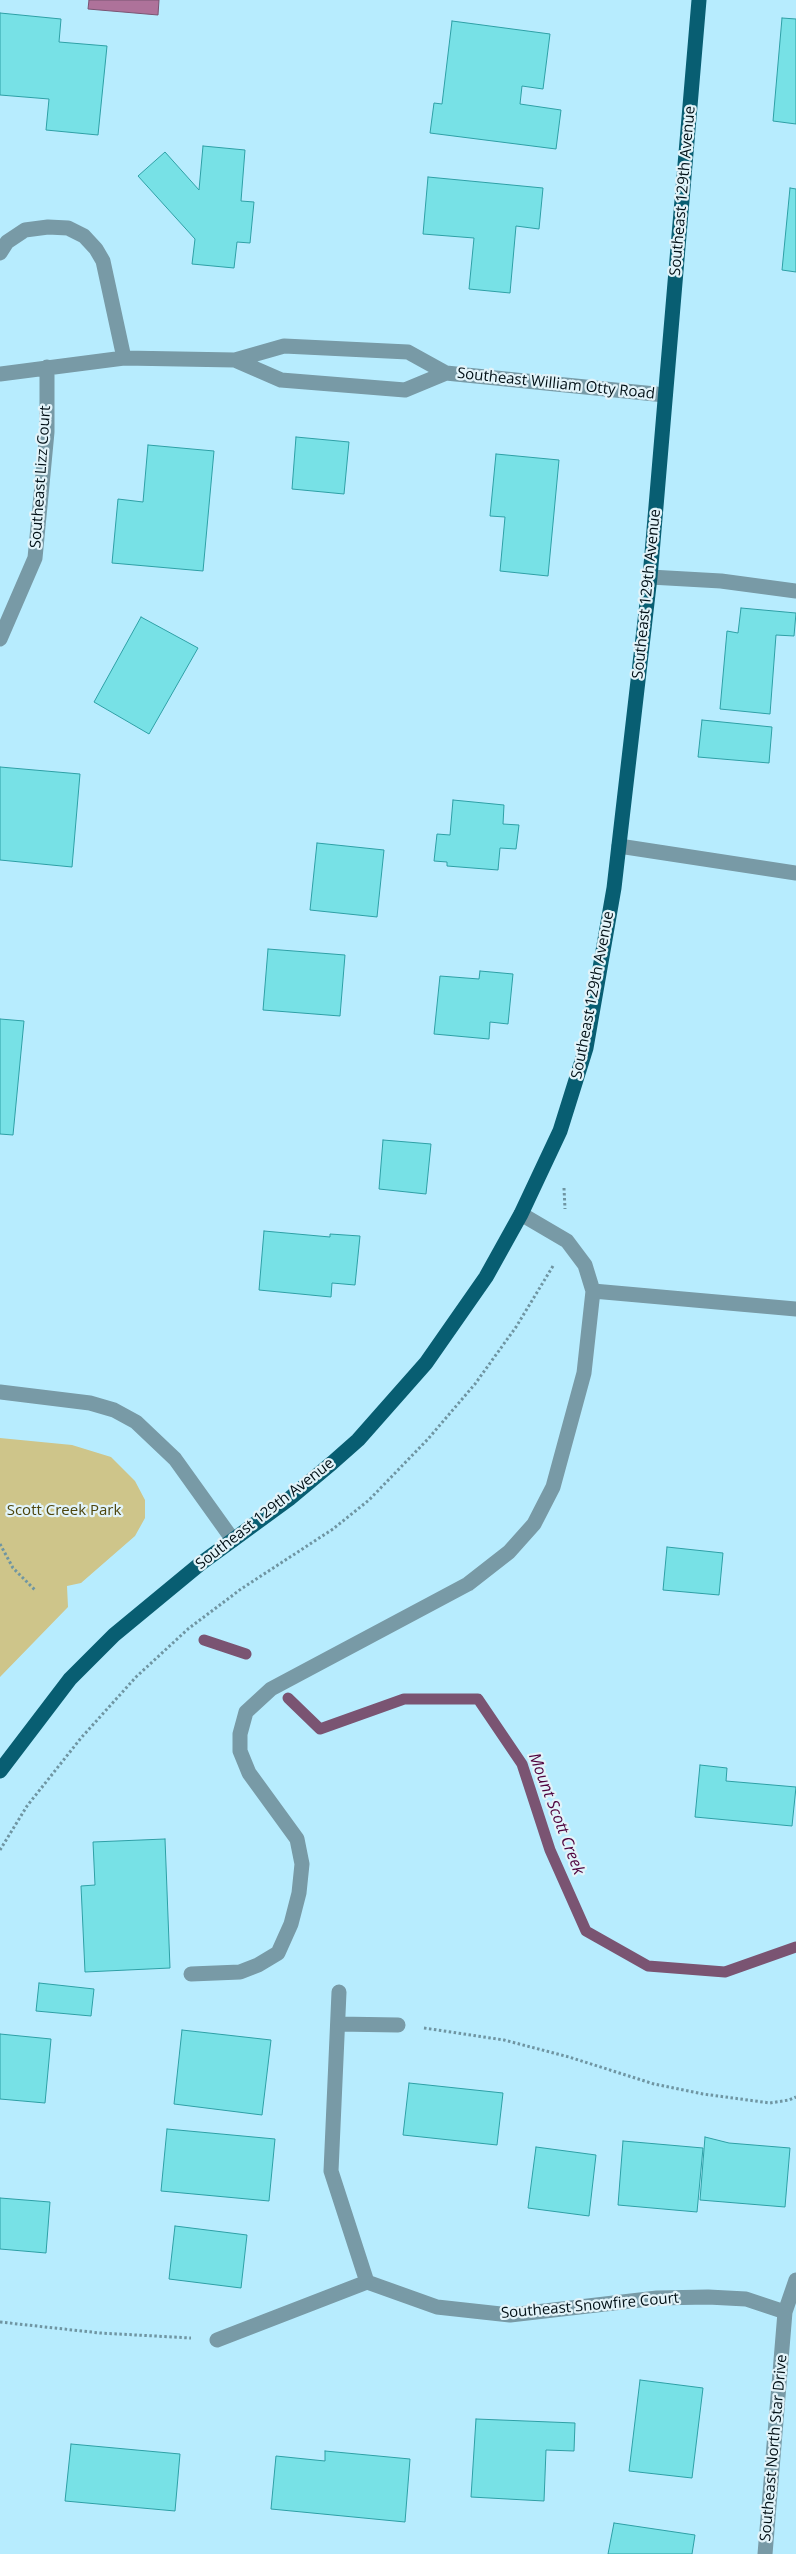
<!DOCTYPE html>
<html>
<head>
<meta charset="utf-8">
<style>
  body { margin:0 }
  canvas { display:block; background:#b7ecfe }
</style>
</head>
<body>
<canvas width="796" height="2554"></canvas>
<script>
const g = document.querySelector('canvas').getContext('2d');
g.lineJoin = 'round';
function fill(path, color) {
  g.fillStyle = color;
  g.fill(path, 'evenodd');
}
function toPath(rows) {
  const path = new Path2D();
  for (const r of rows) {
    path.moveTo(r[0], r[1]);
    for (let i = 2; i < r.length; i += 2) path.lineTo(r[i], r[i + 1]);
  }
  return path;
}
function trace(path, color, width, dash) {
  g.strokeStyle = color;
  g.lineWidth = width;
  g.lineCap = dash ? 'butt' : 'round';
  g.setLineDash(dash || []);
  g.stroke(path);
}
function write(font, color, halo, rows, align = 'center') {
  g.font = font + ' "Open Sans",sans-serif';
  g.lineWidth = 4.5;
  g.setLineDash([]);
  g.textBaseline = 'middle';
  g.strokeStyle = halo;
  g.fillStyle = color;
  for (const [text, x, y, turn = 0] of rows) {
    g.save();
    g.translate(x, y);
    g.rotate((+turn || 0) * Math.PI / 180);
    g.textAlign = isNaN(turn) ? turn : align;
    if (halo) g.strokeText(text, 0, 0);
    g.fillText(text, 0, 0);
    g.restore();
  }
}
const green = toPath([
  [0,1438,72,1445,111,1457,135,1481,145,1500,145,1518,135,1536,81,1583,67,1586,68,1607,0,1677]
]);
const water = toPath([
  [89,0,159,0,158,15,88,9,89,0]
]);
const stream = toPath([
  [204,1640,246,1654],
  [288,1698,320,1729,404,1699,478,1699,522,1764,550,1850,586,1931,648,1966,725,1972,796,1947]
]);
const building = toPath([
  [0,13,61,19,59,42,107,46,98,135,46,130,49,99,0,95,0,13],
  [782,18,796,19,796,124,773,121,782,18],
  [452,21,550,34,543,89,522,86,520,104,561,110,556,149,430,133,434,103,442,104,452,21],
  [203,146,245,150,241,201,254,202,250,243,237,242,234,268,192,264,195,239,138,176,165,152,199,190,203,146],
  [428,177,543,188,539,229,516,226,510,293,469,289,474,238,423,234,428,177],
  [790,188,796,189,796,272,782,270,790,188],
  [296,437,349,442,344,494,292,489,296,437],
  [148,445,214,451,203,571,112,563,118,499,143,502,148,445],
  [496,454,559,460,548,576,500,571,505,517,490,516,496,454],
  [741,608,796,613,794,636,776,635,770,714,720,709,727,631,738,633,741,608],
  [141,617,198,648,149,734,94,702,141,617],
  [702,720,772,727,769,763,698,757,702,720],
  [0,767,80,774,72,867,0,860,0,767],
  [453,800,504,805,503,824,519,825,516,849,500,848,498,870,447,866,447,862,434,861,437,834,450,835,453,800],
  [317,843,384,850,377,917,310,910,317,843],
  [268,949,345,955,340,1016,263,1010,268,949],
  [480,971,513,974,508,1024,490,1022,489,1039,434,1034,440,976,479,979,480,971],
  [0,1019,24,1021,13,1135,0,1134,0,1019],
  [383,1140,431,1144,426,1194,379,1189,383,1140],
  [264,1231,330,1237,330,1234,360,1236,355,1285,332,1283,331,1297,259,1290,264,1231],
  [667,1547,723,1553,719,1595,663,1590,667,1547],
  [700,1765,727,1768,726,1781,796,1787,792,1826,695,1817,700,1765],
  [165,1839,170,1968,85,1972,81,1886,95,1885,93,1842,165,1839],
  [39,1983,94,1989,91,2016,36,2011,39,1983],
  [182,2030,271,2040,262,2115,174,2104,182,2030],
  [0,2034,51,2039,45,2103,0,2099,0,2034],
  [409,2083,503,2093,497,2145,403,2135,409,2083],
  [167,2129,275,2139,269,2201,161,2191,167,2129],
  [705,2137,729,2143,790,2148,785,2207,700,2200,705,2137],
  [623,2141,703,2148,697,2212,618,2205,623,2141],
  [536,2147,596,2155,589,2216,528,2208,536,2147],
  [0,2198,50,2202,46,2253,0,2249,0,2198],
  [175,2226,247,2235,241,2288,169,2279,175,2226],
  [640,2380,703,2388,692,2478,629,2471,640,2380],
  [476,2419,575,2423,574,2451,546,2450,544,2501,471,2497,476,2419],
  [71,2444,180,2454,175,2511,65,2501,71,2444],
  [325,2451,410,2459,405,2522,271,2509,276,2456,325,2461,325,2451],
  [614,2523,695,2535,692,2554,608,2554,614,2523]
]);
const path = toPath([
  [564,1188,565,1209],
  [0,1544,13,1568,35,1590],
  [0,1850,27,1806,81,1738,136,1677,188,1629,241,1589,333,1529,369,1500,428,1439,475,1384,516,1327,553,1266],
  [424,2028,504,2040,569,2057,654,2084,703,2094,770,2103,789,2100,796,2097],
  [0,2322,100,2333,191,2338]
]);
const minor = toPath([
  [0,253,7,242,25,230,48,227,68,228,84,236,96,249,103,261,124,358],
  [235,360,281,380,405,390,446,373],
  [0,374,124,358,235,360,284,346,408,352,446,373,665,395],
  [650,577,721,581,796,591],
  [0,639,35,558,47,432,47,367],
  [619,846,796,873],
  [521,1214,567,1241,585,1265,593,1291,796,1309],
  [0,1392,90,1403,114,1410,136,1422,175,1459,233,1540],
  [191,1974,240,1972,258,1965,278,1953,291,1924,299,1893,302,1864,297,1839,249,1773,240,1751,240,1734,246,1712,271,1689,468,1584,509,1552,534,1524,553,1487,584,1373,593,1291],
  [339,1992,331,2171,367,2282],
  [338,2024,398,2025],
  [367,2282,437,2307,510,2315,657,2298,708,2297,746,2299,785,2312],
  [217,2340,367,2282],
  [765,2554,785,2312,796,2280]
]);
const major = toPath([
  [0,1771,70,1679,114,1635,200,1564,289,1499,332,1463,358,1440,426,1363,486,1277,521,1214,560,1131,586,1048,614,888,650,577,699,0]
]);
const streetNames = [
  ["Southeast 129th Avenue",683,191,-85],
  ["Southeast William Otty Road",556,384,6],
  ["Southeast Lizz Court",41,477,-86],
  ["Southeast 129th Avenue",647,594,-84],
  ["Southeast 129th Avenue",593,995,-79],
  ["Southeast 129th Avenue",265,1514,-38],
  ["Southeast Snowfire Court",590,2306,-5],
  ["Southeast North Star Drive",774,2448,-85]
];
const parkNames = [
  ["Scott Creek Park",64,1511]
];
const waterNames = [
  ["Mount Scott Creek",556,1814,69]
];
fill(green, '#cec58a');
fill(water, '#ae729a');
trace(water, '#7a5472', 1);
trace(stream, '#7a5472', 11);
fill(building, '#77e1e6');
trace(building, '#2ea0a6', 1);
trace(path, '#6f95a2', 3, [2.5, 2.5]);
trace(minor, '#789aa6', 15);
trace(major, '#085e72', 15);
write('15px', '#000f15', '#e2f3f9', streetNames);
write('15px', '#4e460d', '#e2f3f9', parkNames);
write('italic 16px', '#50033e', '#e2f3f9', waterNames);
</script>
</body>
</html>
